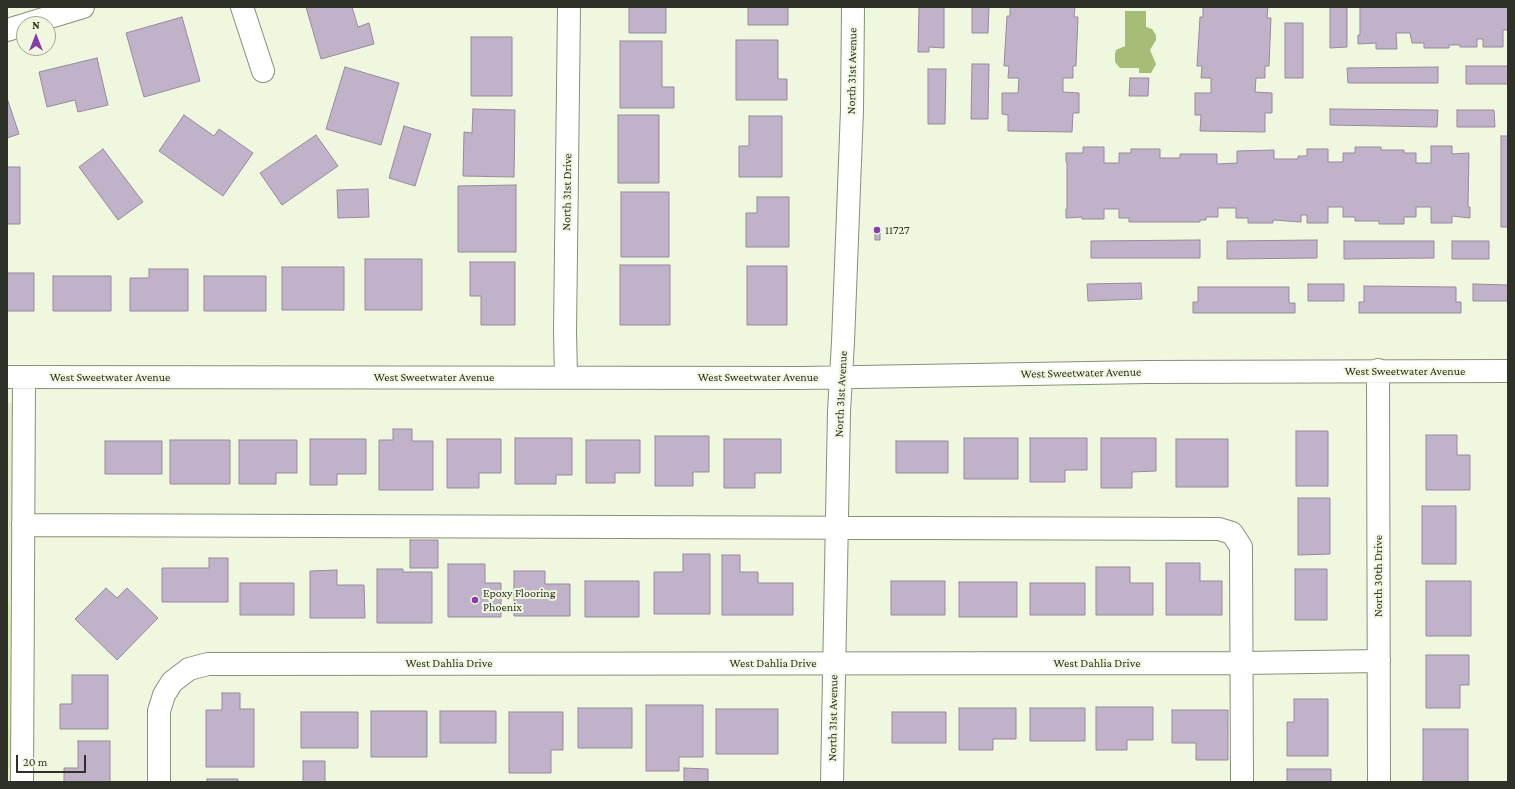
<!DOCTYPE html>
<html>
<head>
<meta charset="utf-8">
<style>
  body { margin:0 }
  #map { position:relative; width:1515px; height:789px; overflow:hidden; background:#eff8de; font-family:"Crimson Pro",serif }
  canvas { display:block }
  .frame { position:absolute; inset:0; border:8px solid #2e3127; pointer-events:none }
  .north { position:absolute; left:16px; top:16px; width:40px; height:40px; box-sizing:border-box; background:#eff8de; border:1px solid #a2a895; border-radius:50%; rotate:0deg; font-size:11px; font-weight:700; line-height:16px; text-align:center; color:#2e3127 }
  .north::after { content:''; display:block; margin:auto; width:14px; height:18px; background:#873bac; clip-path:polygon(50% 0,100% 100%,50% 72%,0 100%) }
  .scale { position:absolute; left:16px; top:755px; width:70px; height:18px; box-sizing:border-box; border:2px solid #2e3127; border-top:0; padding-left:5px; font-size:12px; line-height:14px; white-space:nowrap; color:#2e3127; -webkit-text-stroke:3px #eff8de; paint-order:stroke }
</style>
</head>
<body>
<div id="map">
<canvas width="1515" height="789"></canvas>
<div class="frame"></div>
<div class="north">N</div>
<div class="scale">20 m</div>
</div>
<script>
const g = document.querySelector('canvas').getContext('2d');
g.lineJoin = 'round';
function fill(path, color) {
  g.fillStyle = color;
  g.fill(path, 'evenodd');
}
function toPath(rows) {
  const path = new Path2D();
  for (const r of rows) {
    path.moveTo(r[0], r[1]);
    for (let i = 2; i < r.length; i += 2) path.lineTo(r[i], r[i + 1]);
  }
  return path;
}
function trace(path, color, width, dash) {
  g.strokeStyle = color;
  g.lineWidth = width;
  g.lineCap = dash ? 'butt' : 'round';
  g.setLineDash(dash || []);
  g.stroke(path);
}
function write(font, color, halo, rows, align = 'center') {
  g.font = font + ' "Crimson Pro",serif';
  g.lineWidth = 4;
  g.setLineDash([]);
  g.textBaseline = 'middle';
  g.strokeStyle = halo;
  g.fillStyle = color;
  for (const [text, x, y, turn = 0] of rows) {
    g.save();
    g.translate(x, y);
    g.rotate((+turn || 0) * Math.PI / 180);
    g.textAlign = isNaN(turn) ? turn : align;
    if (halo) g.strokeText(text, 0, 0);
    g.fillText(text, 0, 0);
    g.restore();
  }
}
const built = toPath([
  [7,403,14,403,15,782,7,782]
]);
const green = toPath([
  [7,601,10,603,12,769,7,769]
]);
const water = toPath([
  [1125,11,1146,11,1146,27,1152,29,1156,35,1156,40,1150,50,1156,64,1151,73,1139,73,1139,68,1120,68,1115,62,1115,54,1116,50,1125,46]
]);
const building = toPath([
  [306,7,352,7,358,27,369,23,374,44,321,59,306,7],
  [629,7,666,7,666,33,629,33,629,7],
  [748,7,788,7,788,25,748,25,748,7],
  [919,7,944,7,944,48,929,47,929,52,918,52,919,7],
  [972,7,989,7,988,33,972,33,972,7],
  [1010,7,1075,7,1074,17,1078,17,1076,66,1073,66,1073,78,1063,78,1063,92,1079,93,1079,113,1073,113,1072,132,1008,131,1008,115,1002,114,1002,93,1018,93,1019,78,1008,78,1009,66,1004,66,1007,16,1010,16,1010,7],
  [1203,7,1268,7,1267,18,1271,18,1269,66,1265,66,1265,78,1256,78,1255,92,1272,93,1272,113,1265,113,1265,132,1200,131,1201,115,1195,115,1195,93,1211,93,1211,78,1201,78,1202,66,1197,66,1200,17,1203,17,1203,7],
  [1330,7,1347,7,1347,47,1330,48,1330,7],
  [1360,7,1508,7,1508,30,1503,30,1503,47,1483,47,1483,39,1477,39,1477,47,1460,47,1460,45,1449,45,1449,48,1424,48,1424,43,1412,43,1410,33,1396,33,1397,49,1376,49,1376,43,1358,44,1358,35,1360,35,1360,7],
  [182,17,200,81,144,97,126,33,182,17],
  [1285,23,1303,23,1303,78,1285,78,1285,23],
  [471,37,512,37,512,96,471,96,471,37],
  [736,40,778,40,778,79,787,79,787,100,736,100,736,40],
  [620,41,662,41,662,87,674,87,674,108,620,108,620,41],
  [97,58,108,105,78,112,75,100,47,107,39,72,97,58],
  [972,64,989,64,988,119,971,119,972,64],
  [1466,66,1508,66,1508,84,1466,84,1466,66],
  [345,67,399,83,381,145,326,129,345,67],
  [1438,67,1438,83,1348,83,1347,68,1438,67],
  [928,69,946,69,945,124,928,124,928,69],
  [1130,78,1149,78,1148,96,1129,96,1130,78],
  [7,98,19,134,7,138,7,98],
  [473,109,515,110,514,177,463,176,464,132,472,133,473,109],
  [1330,109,1438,110,1437,127,1330,125,1330,109],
  [1457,110,1494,110,1495,127,1457,127,1457,110],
  [184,115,214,136,219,129,253,153,223,196,159,151,184,115],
  [618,115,659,115,659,183,618,183,618,115],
  [749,116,782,116,782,177,739,177,739,146,749,146,749,116],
  [404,126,431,134,415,186,389,178,404,126],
  [316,135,338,166,282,205,260,173,316,135],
  [1501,136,1508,136,1508,227,1501,227,1501,136],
  [1431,146,1452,146,1452,154,1469,153,1468,207,1470,207,1470,218,1452,216,1452,223,1431,223,1431,207,1416,207,1416,217,1404,217,1404,224,1379,224,1379,221,1355,221,1355,217,1343,217,1343,207,1328,207,1328,223,1307,223,1307,215,1301,215,1301,222,1273,220,1273,223,1248,223,1248,218,1236,218,1236,208,1218,208,1218,217,1206,217,1206,220,1200,220,1200,222,1129,222,1129,218,1119,218,1119,209,1104,209,1104,219,1082,219,1082,217,1066,218,1066,209,1067,209,1067,162,1066,162,1066,153,1083,153,1083,147,1104,147,1104,163,1119,163,1119,153,1131,153,1131,149,1160,149,1160,158,1180,158,1180,154,1217,154,1217,164,1237,163,1237,151,1274,150,1274,159,1298,159,1298,156,1307,156,1307,149,1328,149,1328,162,1343,162,1343,153,1355,153,1355,147,1381,147,1381,150,1404,150,1404,153,1416,153,1416,163,1431,163,1431,146],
  [103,149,143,202,118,220,79,167,103,149],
  [7,167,20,167,20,224,7,224,7,167],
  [516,185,516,252,458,252,458,186,516,185],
  [368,189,369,217,338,218,337,190,368,189],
  [621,192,669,192,669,257,621,257,621,192],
  [757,197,789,197,789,247,746,247,746,213,757,213,757,197],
  [875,228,880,228,880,240,875,240,875,228],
  [1200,240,1200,258,1091,258,1091,241,1200,240],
  [1317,240,1317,258,1227,259,1227,241,1317,240],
  [1344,241,1434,241,1434,258,1344,259,1344,241],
  [1452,241,1489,241,1489,259,1452,259,1452,241],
  [365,259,422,259,422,310,365,310,365,259],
  [470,262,515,262,515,325,481,325,481,296,470,296,470,262],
  [620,265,670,265,670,325,620,325,620,265],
  [747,266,787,266,787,325,747,325,747,266],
  [282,267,344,267,344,310,282,310,282,267],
  [149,269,188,269,188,311,130,311,130,278,149,278,149,269],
  [7,273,34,273,34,311,7,311,7,273],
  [53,276,111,276,111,311,53,311,53,276],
  [204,276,266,276,266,311,204,311,204,276],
  [1141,283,1142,299,1088,301,1087,284,1141,283],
  [1308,284,1344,284,1344,301,1308,301,1308,284],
  [1473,284,1508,285,1508,301,1473,301,1473,284],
  [1364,286,1456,287,1456,302,1461,302,1461,313,1359,313,1359,302,1364,302,1364,286],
  [1198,287,1289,287,1289,303,1295,303,1295,313,1193,313,1193,302,1198,302,1198,287],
  [393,429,412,429,412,441,433,441,433,490,379,490,379,440,393,440,393,429],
  [1296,431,1328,431,1328,486,1296,486,1296,431],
  [1426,435,1457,435,1457,455,1470,455,1470,490,1426,490,1426,435],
  [655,436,709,436,709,472,693,472,693,486,655,486,655,436],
  [515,438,572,438,572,475,556,475,556,484,515,484,515,438],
  [964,438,1018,438,1018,479,964,479,964,438],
  [1030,438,1087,438,1087,470,1065,470,1065,482,1030,482,1030,438],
  [1101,438,1156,438,1156,471,1132,472,1132,488,1101,488,1101,438],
  [310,439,366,439,366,474,337,474,337,485,310,485,310,439],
  [447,439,501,439,501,473,479,473,479,488,447,488,447,439],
  [724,439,781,439,781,473,755,473,755,488,724,488,724,439],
  [1176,439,1228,439,1228,487,1176,487,1176,439],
  [170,440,230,440,230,484,170,484,170,440],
  [239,440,297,440,297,473,276,473,276,484,239,484,239,440],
  [586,440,640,440,640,473,615,473,615,483,586,483,586,440],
  [105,441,162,441,162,474,105,474,105,441],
  [896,441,948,441,948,473,896,473,896,441],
  [1298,498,1330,498,1330,554,1298,555,1298,498],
  [1422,506,1456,506,1456,564,1422,564,1422,506],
  [410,540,438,540,438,568,410,568,410,540],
  [683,554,710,554,710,614,654,614,654,572,683,572,683,554],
  [722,555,740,555,740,572,758,572,758,583,793,583,793,615,722,615,722,555],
  [209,558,228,558,228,602,162,602,162,568,209,568,209,558],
  [1166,563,1200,563,1200,581,1222,581,1222,615,1166,615,1166,563],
  [448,564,485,564,485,583,501,583,501,617,448,617,448,564],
  [1096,567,1130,567,1130,583,1153,583,1153,615,1096,615,1096,567],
  [377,569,403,569,403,572,432,572,432,623,377,623,377,569],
  [1295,569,1327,569,1327,620,1295,620,1295,569],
  [337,570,337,585,364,585,365,618,310,618,310,571,337,570],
  [514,571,545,571,545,584,570,584,570,616,514,616,514,571],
  [585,581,639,581,639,617,585,617,585,581],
  [891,581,945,581,945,615,891,615,891,581],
  [1426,581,1471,581,1471,636,1426,636,1426,581],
  [959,582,1017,582,1017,617,959,617,959,582],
  [240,583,294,583,294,615,240,615,240,583],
  [1030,583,1085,583,1085,615,1030,615,1030,583],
  [106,588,117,598,127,588,158,618,117,660,75,619,106,588],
  [1426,655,1469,655,1469,685,1460,685,1460,708,1426,708,1426,655],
  [72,675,108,675,108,729,60,729,60,704,72,704,72,675],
  [222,693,240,693,240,709,254,709,254,767,206,767,206,710,222,710,222,693],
  [1294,699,1328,699,1328,756,1287,756,1287,722,1294,722,1294,699],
  [646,705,703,705,703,757,679,757,679,771,646,771,646,705],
  [1096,707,1153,707,1153,740,1127,740,1127,750,1096,750,1096,707],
  [578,708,632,708,632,748,578,748,578,708],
  [959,708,1016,708,1016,739,993,739,993,750,959,750,959,708],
  [1030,708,1085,708,1085,741,1030,741,1030,708],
  [716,709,778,709,778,754,716,754,716,709],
  [1172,710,1228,710,1228,760,1196,760,1196,743,1172,743,1172,710],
  [371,711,427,711,427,757,371,757,371,711],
  [440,711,496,711,496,743,440,743,440,711],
  [301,712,358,712,358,748,301,748,301,712],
  [509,712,563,712,563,750,551,750,551,773,509,773,509,712],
  [892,712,946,712,946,743,892,743,892,712],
  [1423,729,1468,729,1468,782,1423,782,1423,729],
  [78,741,110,741,110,782,64,782,64,768,78,768,78,741],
  [303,761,325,761,325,782,303,782,303,761],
  [684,768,708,769,708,782,684,782,684,768],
  [1287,769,1331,769,1331,782,1287,782,1287,769],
  [207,779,238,779,238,782,207,782,207,779]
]);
const minor = toPath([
  [242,7,263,71],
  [27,24,83,7],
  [7,30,24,25],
  [1378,370,1379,782],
  [566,376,565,332,569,7],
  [7,377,801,378,1146,372,1508,371],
  [23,525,1219,529,1232,533,1241,547,1242,782],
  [22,782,24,377],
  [159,782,159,711,164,695,172,682,189,669,208,664,1242,663,1379,661],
  [832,782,839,411,843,342,852,110,853,7]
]);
const markers = [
  [877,230,4,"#873bac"],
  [475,600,4,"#873bac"]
];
const streetNames = [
  ["North 31st Avenue",852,71,-89],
  ["North 31st Drive",567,192,-89],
  ["West Sweetwater Avenue",1405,371],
  ["West Sweetwater Avenue",1081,373,-1],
  ["West Sweetwater Avenue",110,377],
  ["West Sweetwater Avenue",434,377],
  ["West Sweetwater Avenue",758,377],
  ["North 31st Avenue",841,394,-87],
  ["North 30th Drive",1378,576,-90],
  ["West Dahlia Drive",449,663],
  ["West Dahlia Drive",773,663],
  ["West Dahlia Drive",1097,663],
  ["North 31st Avenue",833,718,-89]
];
const poiNames = [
  ["11727",885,230],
  ["Epoxy Flooring",483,593],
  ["Phoenix",483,607]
];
fill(built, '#e1edcc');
fill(green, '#d6efa8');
fill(water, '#a5bd76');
fill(building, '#c0b2c9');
trace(building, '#97899f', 1);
trace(minor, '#879078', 24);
trace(minor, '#fff', 22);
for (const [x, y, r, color] of markers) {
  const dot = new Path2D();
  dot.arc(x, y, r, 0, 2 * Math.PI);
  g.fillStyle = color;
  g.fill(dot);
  trace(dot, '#eff8de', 1.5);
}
write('12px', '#2e3127', '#eff8de', streetNames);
write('12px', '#2e3127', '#eff8de', poiNames, 'left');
</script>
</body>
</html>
